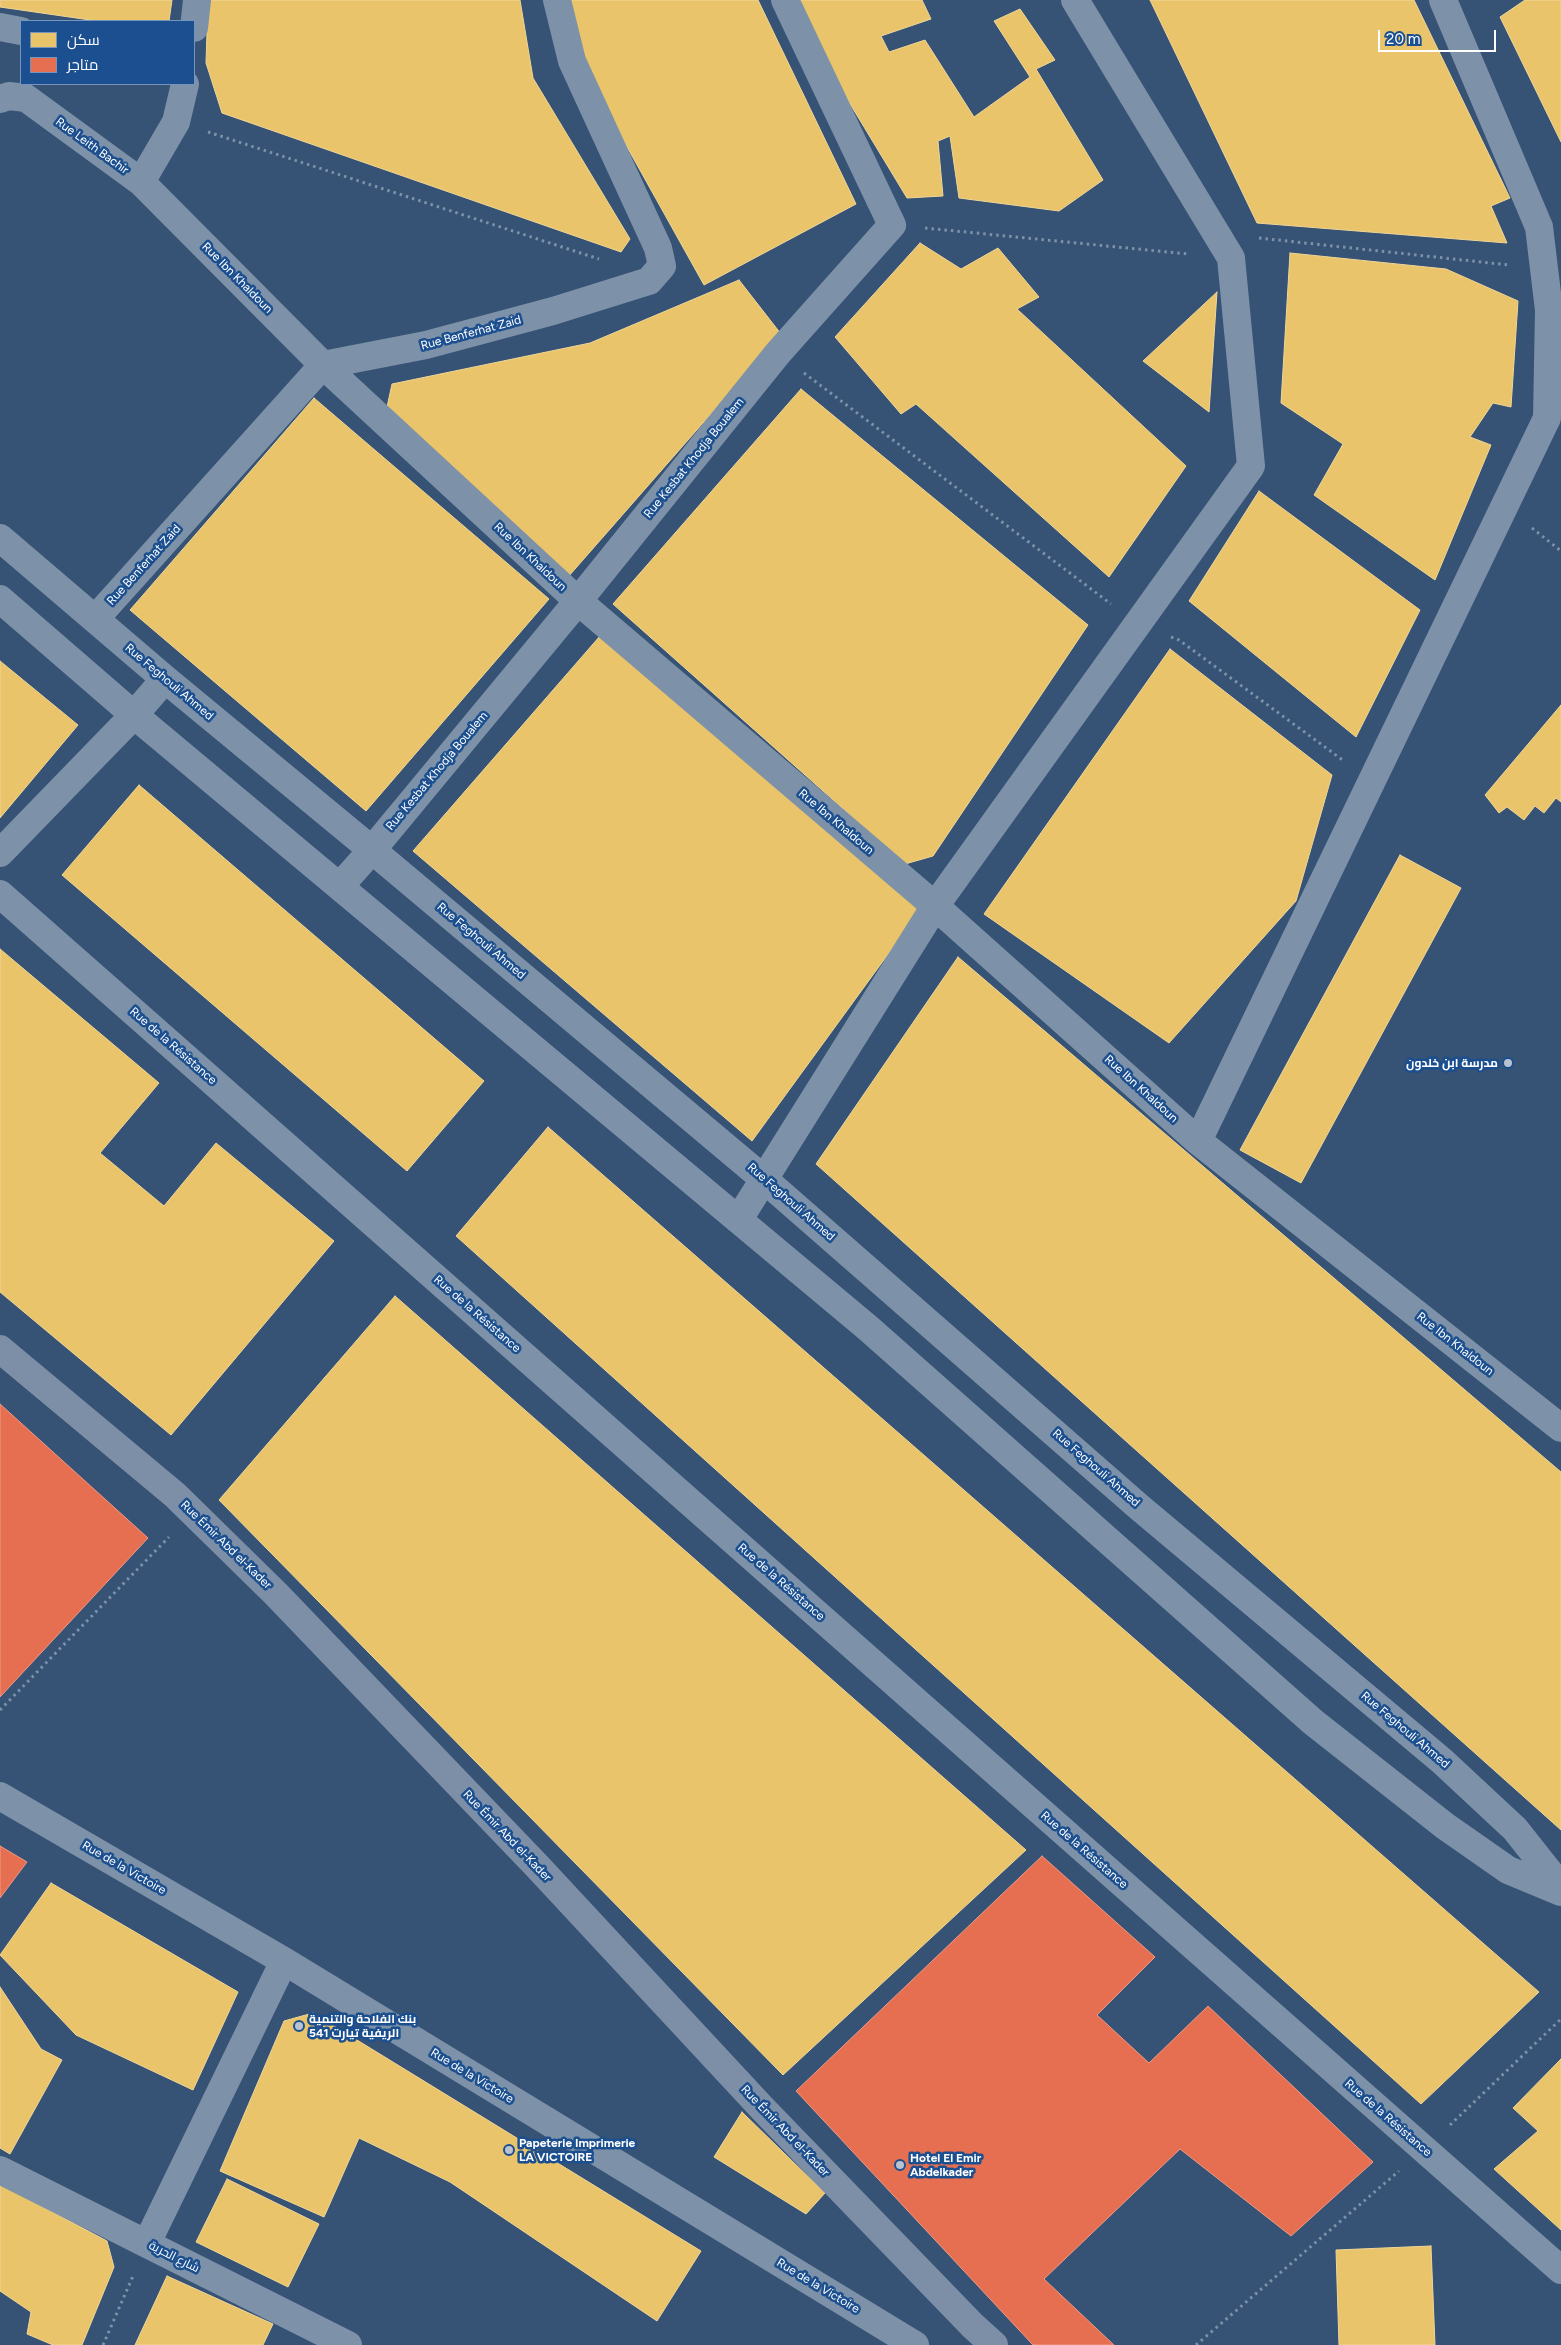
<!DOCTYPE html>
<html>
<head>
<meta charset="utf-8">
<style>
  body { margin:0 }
  #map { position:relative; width:1561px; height:2345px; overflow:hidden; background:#365274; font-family:Figtree,Cairo,sans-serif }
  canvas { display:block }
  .legend { position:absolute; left:20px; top:20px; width:175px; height:65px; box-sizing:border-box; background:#1b4f8f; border:1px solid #7695bc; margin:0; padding:6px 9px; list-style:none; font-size:15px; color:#fff }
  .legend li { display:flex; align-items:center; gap:10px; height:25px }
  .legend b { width:25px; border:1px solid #7695bc }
  .scale { position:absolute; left:1378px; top:30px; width:118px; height:22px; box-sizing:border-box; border:2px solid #fff; border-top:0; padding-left:6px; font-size:15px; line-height:18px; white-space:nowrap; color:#fff; -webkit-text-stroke:4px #1b4f8f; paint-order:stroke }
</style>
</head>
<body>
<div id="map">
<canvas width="1561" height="2345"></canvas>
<ul class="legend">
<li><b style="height:14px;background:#e9c46a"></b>سكن</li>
<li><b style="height:14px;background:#e76f51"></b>متاجر</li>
</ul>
<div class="scale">20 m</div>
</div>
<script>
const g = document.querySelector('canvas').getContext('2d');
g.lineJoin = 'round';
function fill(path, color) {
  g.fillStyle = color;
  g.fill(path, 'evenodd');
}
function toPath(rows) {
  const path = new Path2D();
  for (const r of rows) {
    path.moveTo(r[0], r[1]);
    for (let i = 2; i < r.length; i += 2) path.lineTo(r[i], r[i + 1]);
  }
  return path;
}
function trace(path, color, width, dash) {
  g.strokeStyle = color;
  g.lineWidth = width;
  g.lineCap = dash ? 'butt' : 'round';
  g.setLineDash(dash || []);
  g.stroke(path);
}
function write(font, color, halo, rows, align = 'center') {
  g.font = font + ' Figtree,Cairo,sans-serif';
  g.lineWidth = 5;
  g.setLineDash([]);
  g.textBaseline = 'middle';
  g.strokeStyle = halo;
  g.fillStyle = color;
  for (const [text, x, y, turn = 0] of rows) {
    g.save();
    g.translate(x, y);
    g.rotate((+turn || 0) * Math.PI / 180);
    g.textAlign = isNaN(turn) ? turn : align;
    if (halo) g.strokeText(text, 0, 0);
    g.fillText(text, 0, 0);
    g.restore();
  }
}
const homes = toPath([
  [0,0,172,0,169,21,97,21,0,7,0,0],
  [208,0,520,0,533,78,630,239,621,252,222,113,206,63,208,0],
  [566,0,758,0,856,204,704,285,578,59,566,0],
  [797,0,922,0,931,19,881,36,889,52,925,40,974,117,1030,77,994,21,1020,9,1055,60,1036,69,1103,180,1059,211,959,198,950,136,938,141,943,196,907,198,821,56,797,0],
  [1150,0,1414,0,1510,198,1491,206,1507,243,1257,223,1150,0],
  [1525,0,1561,0,1561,142,1500,17,1525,0],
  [920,243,961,269,998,248,1039,297,1017,309,1186,466,1109,577,916,404,901,414,835,337,920,243],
  [1290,253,1446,269,1518,301,1511,407,1493,403,1470,437,1491,445,1435,580,1314,495,1343,444,1281,403,1290,253],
  [739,280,781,334,568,577,387,407,392,384,590,343,739,280],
  [1217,292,1209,412,1143,361,1217,292],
  [801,389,1088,625,933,856,905,864,613,604,801,389],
  [314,398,549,599,366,811,130,610,314,398],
  [1259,491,1420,610,1356,737,1189,601,1259,491],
  [600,636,921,909,752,1141,413,851,600,636],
  [1170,649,1332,775,1296,901,1169,1043,984,914,1170,649],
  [0,661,78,725,0,818,0,661],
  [1561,705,1561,802,1556,798,1544,813,1535,806,1524,820,1507,807,1499,813,1485,795,1561,705],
  [139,785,484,1081,407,1171,62,875,139,785],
  [1400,855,1461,888,1301,1183,1240,1150,1400,855],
  [0,949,159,1083,100,1153,164,1206,216,1143,334,1241,171,1435,0,1292,0,949],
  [958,957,1561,1472,1561,1830,816,1164,958,957],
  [548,1127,1539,1992,1421,2104,456,1236,548,1127],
  [395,1296,1026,1850,783,2075,219,1500,395,1296],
  [51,1883,238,1992,193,2090,76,2035,0,1955,51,1883],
  [0,1987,41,2049,62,2060,10,2154,0,2148,0,1987],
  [313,2013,701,2251,657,2321,450,2182,359,2138,324,2217,220,2171,284,2021,313,2013],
  [1561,2059,1561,2230,1494,2169,1538,2131,1513,2108,1561,2059],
  [742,2112,825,2193,806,2214,714,2157,742,2112],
  [227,2179,319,2224,288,2287,196,2242,227,2179],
  [0,2184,107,2241,114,2267,82,2345,53,2345,27,2334,31,2312,0,2291,0,2184],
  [1431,2246,1435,2345,1339,2345,1336,2250,1431,2246],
  [167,2276,273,2324,263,2345,135,2345,167,2276]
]);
const shops = toPath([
  [0,1404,148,1538,0,1697,0,1404],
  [0,1846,27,1862,0,1898,0,1846],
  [1042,1856,1155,1957,1097,2015,1149,2063,1208,2006,1373,2162,1291,2236,1180,2149,1044,2279,1114,2345,1033,2345,796,2091,1042,1856]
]);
const path = toPath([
  [208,132,599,259],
  [925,228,1188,254],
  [1259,238,1509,265],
  [804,373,1111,604],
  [1532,528,1561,551],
  [1171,637,1179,640,1344,761],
  [0,1710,169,1537],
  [1450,2125,1561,2019],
  [103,2345,133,2276],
  [1196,2345,1399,2171]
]);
const minor = toPath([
  [0,27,21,31],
  [194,28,197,0],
  [0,99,9,96,26,98,141,182,176,122,185,84],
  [141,182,323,365,578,601,935,906,1198,1141,1561,1428],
  [0,538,165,679,372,850,765,1180,1139,1507,1442,1761,1515,1829,1561,1887],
  [0,599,134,715,868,1328,1313,1722,1445,1826,1508,1870,1561,1892],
  [95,619,323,365,426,345,553,311,649,281,662,266,658,248,572,61,557,0],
  [0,853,134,715,165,679],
  [340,886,372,850,578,601,778,353,892,225,785,0],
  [0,894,1561,2270],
  [1198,1141,1547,418,1549,310,1539,227,1443,0],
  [739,1219,935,906,1251,466,1231,258,1075,0],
  [0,1796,284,1961,915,2345],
  [0,2170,348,2345],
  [147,2243,284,1961]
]);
const major = toPath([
  [0,1349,175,1495,276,1594,537,1866,762,2108,973,2326,994,2345]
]);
const markers = [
  [1508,1063,5,"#b9c2ce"],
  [299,2026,5,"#b9c2ce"],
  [509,2150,5,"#b9c2ce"],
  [900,2165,5,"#b9c2ce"]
];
const streetNames = [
  ["Rue Leith Bachir",92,146,36],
  ["Rue Ibn Khaldoun",237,278,45],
  ["Rue Benferhat Zaid",471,333,-15],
  ["Rue Kesbat Khodja Boualem",694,458,-51],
  ["Rue Ibn Khaldoun",530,557,43],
  ["Rue Benferhat Zaid",144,565,-48],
  ["Rue Feghouli Ahmed",169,682,40],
  ["Rue Kesbat Khodja Boualem",437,771,-50],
  ["Rue Ibn Khaldoun",836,822,40],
  ["Rue Feghouli Ahmed",481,941,40],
  ["Rue de la Résistance",173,1046,41],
  ["Rue Ibn Khaldoun",1141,1089,42],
  ["Rue Feghouli Ahmed",791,1202,41],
  ["Rue de la Résistance",477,1314,41],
  ["Rue Ibn Khaldoun",1455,1344,38],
  ["Rue Feghouli Ahmed",1096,1468,41],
  ["Rue Émir Abd el-Kader",226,1545,44],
  ["Rue de la Résistance",781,1582,41],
  ["Rue Feghouli Ahmed",1405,1730,40],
  ["Rue Émir Abd el-Kader",507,1836,46],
  ["Rue de la Résistance",1084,1850,41],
  ["Rue de la Victoire",124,1868,30],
  ["Rue de la Victoire",472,2076,31],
  ["Rue de la Résistance",1388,2118,41],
  ["Rue Émir Abd el-Kader",785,2131,46],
  ["شارع الحرية",174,2257,27],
  ["Rue de la Victoire",818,2286,31]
];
const poiNames = [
  ["مدرسة ابن خلدون",1498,1063,"right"],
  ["بنك الفلاحة والتنمية",309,2019],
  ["الريفية تيارت 541",309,2033],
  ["Papeterie Imprimerie",519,2143],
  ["LA VICTOIRE",519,2157],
  ["Hotel El Emir",910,2158],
  ["Abdelkader",910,2172]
];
fill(homes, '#e9c46a');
trace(homes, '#f0d697', 1);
fill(shops, '#e76f51');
trace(shops, '#ee9a85', 1);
trace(path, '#7d92a8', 3, [2.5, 4]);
trace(minor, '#7d92a8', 28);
trace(major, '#7d8ea7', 28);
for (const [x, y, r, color] of markers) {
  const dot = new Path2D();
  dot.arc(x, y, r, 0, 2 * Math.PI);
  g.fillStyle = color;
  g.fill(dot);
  trace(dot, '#1b4f8f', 2);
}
write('12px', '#fff', '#1b4f8f', streetNames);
write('bold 12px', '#fff', '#1b4f8f', poiNames, 'left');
</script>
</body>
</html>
